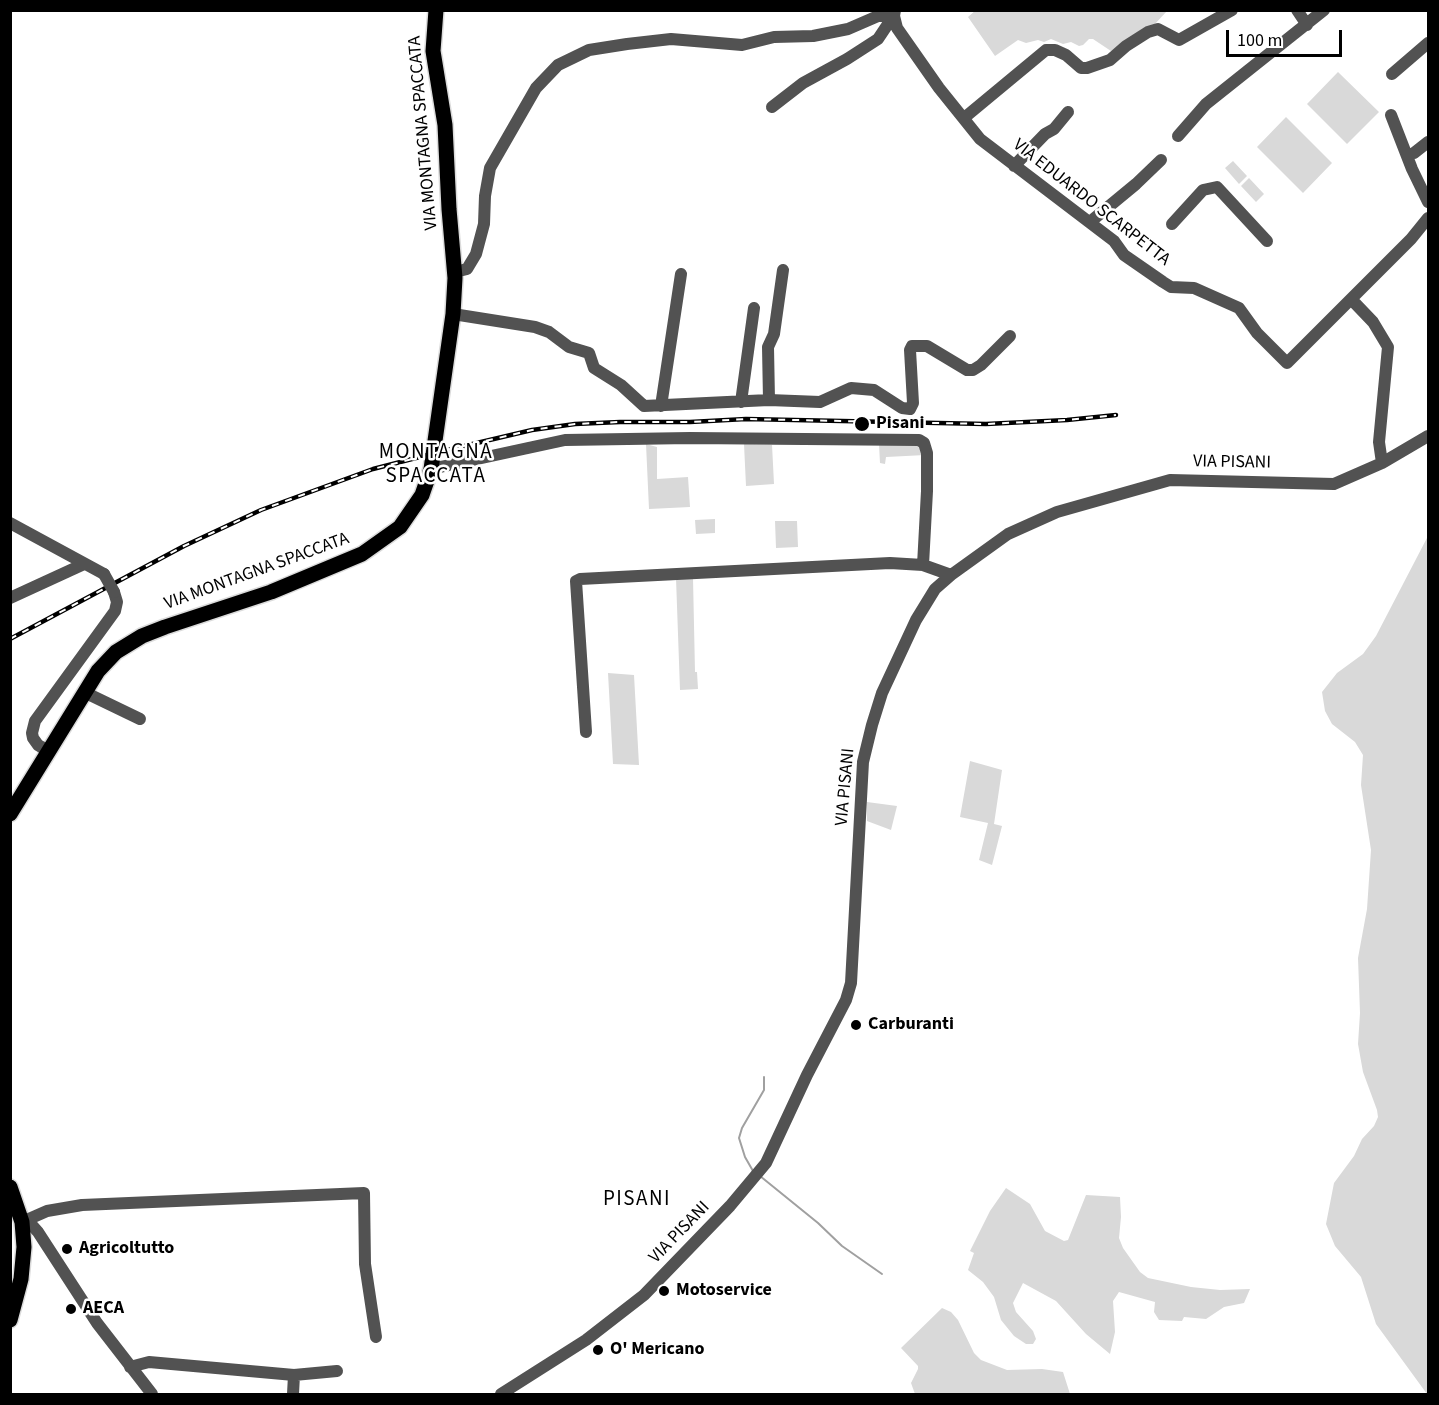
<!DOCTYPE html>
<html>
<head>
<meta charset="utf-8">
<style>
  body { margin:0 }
  #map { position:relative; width:1439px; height:1405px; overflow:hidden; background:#fff; font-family:"Source Sans 3",sans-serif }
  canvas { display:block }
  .frame { position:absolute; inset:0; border:12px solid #000; pointer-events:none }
  .scale { position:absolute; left:1226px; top:30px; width:116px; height:27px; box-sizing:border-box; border:3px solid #000; border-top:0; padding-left:8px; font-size:18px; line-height:21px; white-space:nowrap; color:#000; -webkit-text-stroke:4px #fff; paint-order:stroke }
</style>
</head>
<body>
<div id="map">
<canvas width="1439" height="1405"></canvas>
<div class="frame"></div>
<div class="scale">100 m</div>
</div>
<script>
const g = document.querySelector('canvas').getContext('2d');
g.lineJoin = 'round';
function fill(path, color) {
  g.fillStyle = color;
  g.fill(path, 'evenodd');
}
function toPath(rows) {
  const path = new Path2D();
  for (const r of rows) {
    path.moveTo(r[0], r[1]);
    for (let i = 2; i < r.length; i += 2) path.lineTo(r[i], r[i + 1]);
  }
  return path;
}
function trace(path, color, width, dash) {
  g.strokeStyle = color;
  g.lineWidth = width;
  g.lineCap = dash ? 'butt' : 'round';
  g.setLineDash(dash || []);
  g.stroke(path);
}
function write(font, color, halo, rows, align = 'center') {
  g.font = font + ' "Source Sans 3",sans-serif';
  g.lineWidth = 5;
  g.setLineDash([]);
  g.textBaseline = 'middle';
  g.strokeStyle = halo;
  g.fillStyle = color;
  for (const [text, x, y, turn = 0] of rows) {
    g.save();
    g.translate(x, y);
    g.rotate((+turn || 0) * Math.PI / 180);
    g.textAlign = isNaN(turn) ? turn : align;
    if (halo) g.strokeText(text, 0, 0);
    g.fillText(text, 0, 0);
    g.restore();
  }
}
const green = toPath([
  [976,10,1167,11,1154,25,1111,51,1093,39,1089,39,1083,45,1079,46,1071,42,1063,44,1051,39,1044,42,1038,40,1026,43,1018,40,995,56,968,17],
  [1338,72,1379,112,1347,144,1307,104],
  [1286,117,1332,163,1303,193,1257,147],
  [1233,161,1247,176,1239,184,1225,168],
  [1249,178,1264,194,1256,202,1241,186],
  [919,442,925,455,886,457,885,464,880,463,879,444],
  [646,444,657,447,657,479,688,477,690,507,649,509],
  [744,444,772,445,774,484,746,486],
  [715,519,715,533,696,534,695,520],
  [775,521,797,521,798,547,776,548],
  [1428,536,1428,1394,1427,1394,1376,1324,1361,1277,1335,1246,1326,1224,1334,1183,1354,1156,1362,1139,1374,1126,1378,1117,1377,1110,1363,1072,1358,1044,1360,1013,1358,958,1367,909,1371,850,1361,785,1363,755,1355,742,1332,724,1325,711,1322,692,1337,673,1363,654,1376,636],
  [676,578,693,578,695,672,697,672,698,689,680,690],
  [608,673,634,675,639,765,613,764],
  [970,761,1002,770,994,824,1002,826,992,865,979,860,988,823,960,817],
  [867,802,897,806,891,830,867,821],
  [1006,1188,1030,1204,1045,1231,1064,1241,1068,1240,1086,1195,1120,1197,1121,1217,1119,1238,1123,1248,1140,1272,1148,1278,1191,1287,1220,1290,1250,1289,1244,1303,1224,1307,1206,1319,1184,1317,1182,1321,1159,1320,1154,1312,1155,1302,1119,1292,1113,1301,1115,1332,1110,1354,1086,1334,1056,1301,1023,1283,1013,1303,1016,1312,1033,1331,1036,1339,1033,1344,1026,1344,1014,1336,1001,1320,994,1297,983,1282,968,1270,974,1253,970,1251,990,1211],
  [942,1308,951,1312,958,1320,974,1353,981,1360,1007,1370,1042,1369,1063,1372,1070,1394,915,1394,911,1383,918,1369,918,1366,901,1348]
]);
const stream = toPath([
  [753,1171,745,1157,739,1138,742,1128,764,1090,764,1077],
  [760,1176,818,1223,842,1246,882,1274]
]);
const minor = toPath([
  [895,10,894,16,897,28,939,88,980,139,1114,241,1124,255,1163,282,1171,287,1194,288,1239,308,1257,333,1287,363,1411,239,1428,218],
  [1297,10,1307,25],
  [1392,74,1428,43],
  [772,107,803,83,847,59,878,39,888,24,889,16],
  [1391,115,1412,169,1428,202],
  [964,118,1046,50,1055,50,1066,55,1081,68,1087,68,1110,60,1126,46,1148,32,1158,29,1179,40,1232,10],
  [1178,136,1206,104,1324,10],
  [1414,153,1428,142],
  [1014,166,1045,134,1054,129,1068,112],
  [1090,222,1136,184,1161,160],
  [1172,224,1203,190,1217,187,1267,241],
  [455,272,467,269,476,254,484,224,485,196,490,168,536,88,558,65,589,50,627,44,671,39,742,45,774,37,813,36,848,29,878,16,894,16],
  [1351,299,1373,322,1388,347,1379,442,1382,463],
  [453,314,535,327,549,332,569,347,589,353,594,368,621,385,644,406,769,400,820,402,851,388,874,390,902,408,910,409,913,403,910,350,912,346,927,346,967,370,973,370,981,365,1010,336],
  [769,400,768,347,774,334,783,270],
  [741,402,754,308],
  [661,406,681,274],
  [431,469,565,440,690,438,919,440,924,443,927,453,927,491,923,565,951,575],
  [10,523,104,574],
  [10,598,84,564],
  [84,692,140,719],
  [586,732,576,581,580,579,890,563,923,565],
  [48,751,38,745,33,738,32,733,35,721,115,611,117,602,114,592],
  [22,1222,47,1211,82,1205,364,1193,365,1264,376,1337],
  [22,1222,30,1223,38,1232,97,1323,152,1394],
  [130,1367,149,1362,294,1375,337,1371],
  [293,1394,294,1375],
  [501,1394,586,1340,644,1295,730,1206,766,1163,807,1075,846,1000,851,983,863,762,872,725,882,693,916,620,935,589,951,575,1008,534,1057,512,1170,480,1334,484,1382,463,1428,436]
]);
const major = toPath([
  [10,814,98,671,116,652,142,636,165,627,271,592,362,554,400,527,422,495,431,469,453,314,455,278,449,209,445,125,433,51,436,10],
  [10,1187,22,1222,24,1247,21,1279,10,1320]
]);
const rail = toPath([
  [10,639,184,546,261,510,373,469,447,450,532,430,575,424,620,422,690,422,746,419,986,424,1067,420,1116,415]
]);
const minorBridge = toPath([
  [104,574,114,592]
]);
const markers = [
  [862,424,8,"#000"],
  [856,1025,6,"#000"],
  [67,1249,6,"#000"],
  [664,1291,6,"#000"],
  [71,1309,6,"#000"],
  [598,1350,6,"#000"]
];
const streetNames = [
  ["VIA MONTAGNA SPACCATA",424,133,-95],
  ["VIA EDUARDO SCARPETTA",1091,203,38],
  ["VIA PISANI",1232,463,1],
  ["VIA MONTAGNA SPACCATA",257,572,-20],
  ["VIA PISANI",846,787,-85],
  ["VIA PISANI",680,1233,-46]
];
const poiNames = [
  ["Pisani",876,424],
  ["Carburanti",868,1025],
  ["Agricoltutto",79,1249],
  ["Motoservice",676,1291],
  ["AECA",83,1309],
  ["O' Mericano",610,1350]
];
const quarterNames = [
  ["MONTAGNA",436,453],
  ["SPACCATA",436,477],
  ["PISANI",637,1200]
];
fill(green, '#d9d9d9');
trace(stream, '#a0a0a0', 2);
trace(major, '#dbdbdb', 18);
trace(minor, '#525252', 12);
trace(major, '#000', 15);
trace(rail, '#000', 4.5);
trace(rail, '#fff', 2, [7]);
trace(minorBridge, '#525252', 12);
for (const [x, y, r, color] of markers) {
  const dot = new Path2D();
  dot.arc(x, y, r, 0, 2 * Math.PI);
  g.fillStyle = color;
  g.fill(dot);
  trace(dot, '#fff', 2);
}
write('18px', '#000', '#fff', streetNames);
write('bold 18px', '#000', '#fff', poiNames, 'left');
g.letterSpacing = '1.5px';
write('21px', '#000', '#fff', quarterNames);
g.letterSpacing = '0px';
</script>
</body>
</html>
